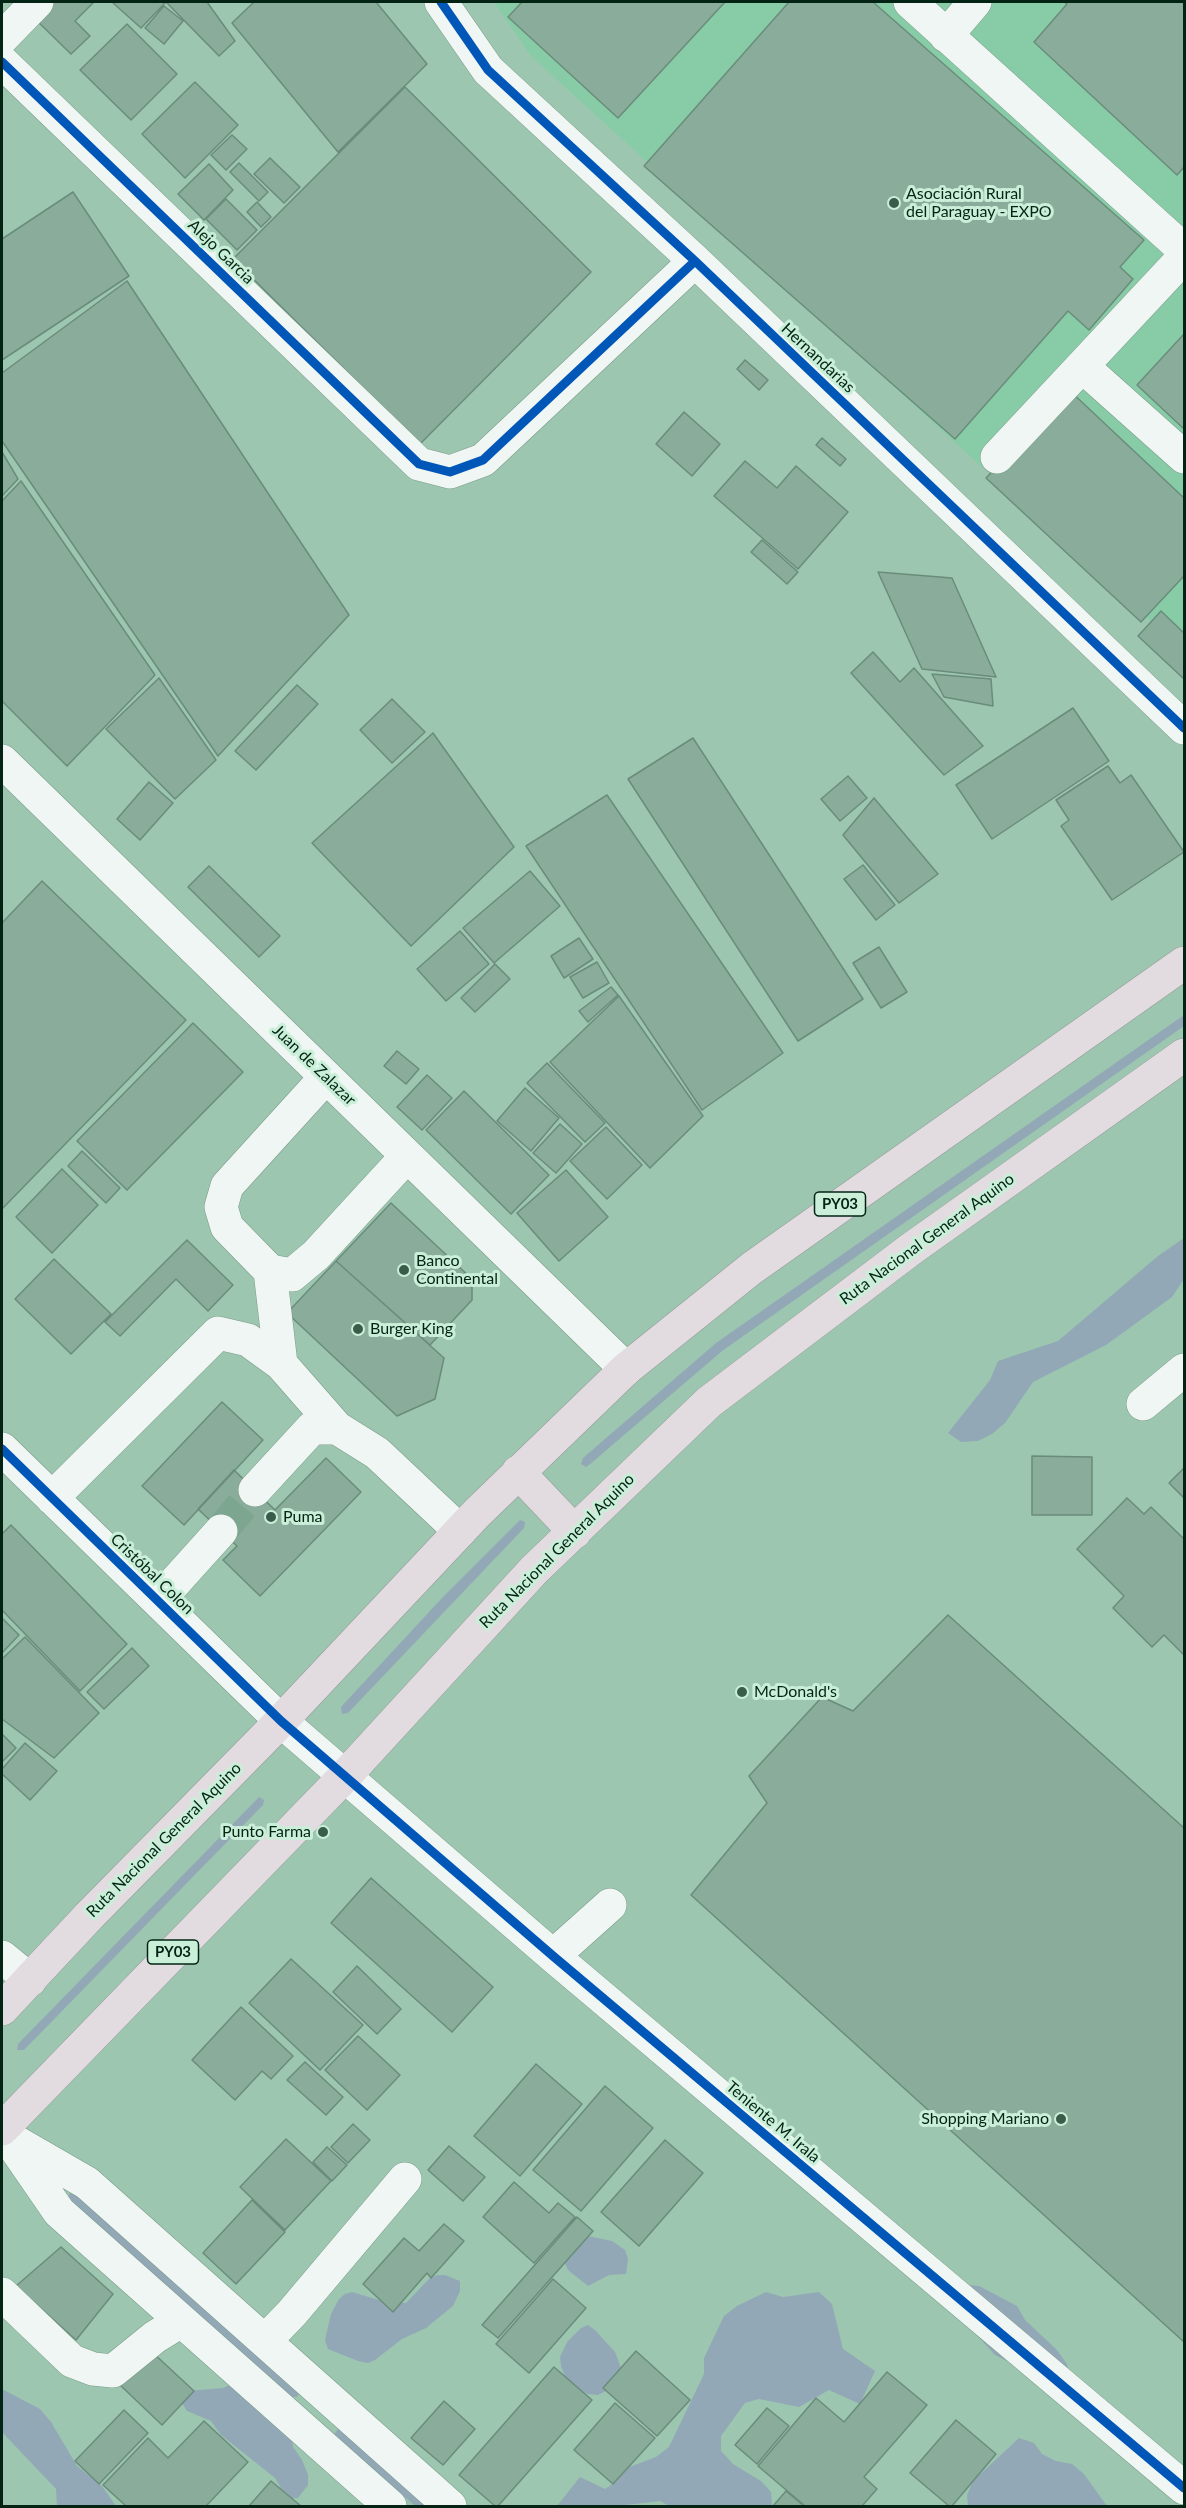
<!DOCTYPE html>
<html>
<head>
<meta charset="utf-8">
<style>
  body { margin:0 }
  #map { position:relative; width:1186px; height:2508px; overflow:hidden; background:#9cc6af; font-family:Lato,sans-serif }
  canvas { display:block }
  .frame { position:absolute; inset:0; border:3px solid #032414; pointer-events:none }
</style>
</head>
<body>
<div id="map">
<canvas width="1186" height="2508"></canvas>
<div class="frame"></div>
</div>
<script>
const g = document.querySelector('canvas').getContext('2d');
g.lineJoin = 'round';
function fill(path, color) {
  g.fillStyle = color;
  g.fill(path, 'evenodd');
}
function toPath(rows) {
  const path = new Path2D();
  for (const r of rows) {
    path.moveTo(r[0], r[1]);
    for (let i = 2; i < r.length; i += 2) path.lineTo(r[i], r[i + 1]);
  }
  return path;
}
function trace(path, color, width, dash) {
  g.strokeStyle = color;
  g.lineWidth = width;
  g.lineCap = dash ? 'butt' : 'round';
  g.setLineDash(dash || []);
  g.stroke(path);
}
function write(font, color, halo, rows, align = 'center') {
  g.font = font + ' Lato,sans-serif';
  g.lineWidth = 6;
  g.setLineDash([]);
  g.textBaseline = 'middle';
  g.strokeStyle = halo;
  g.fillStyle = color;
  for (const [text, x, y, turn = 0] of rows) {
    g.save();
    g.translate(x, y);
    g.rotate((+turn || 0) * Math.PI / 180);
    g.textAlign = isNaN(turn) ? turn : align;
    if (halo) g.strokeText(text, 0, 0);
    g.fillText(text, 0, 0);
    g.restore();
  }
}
const built = toPath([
  [494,2,1184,2,1184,651,531,56]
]);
const green = toPath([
  [1184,1015,1184,1026,722,1351,589,1465,586,1467,581,1464,583,1458,716,1343],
  [1184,1238,1184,1279,1172,1297,1106,1345,1033,1382,1005,1423,992,1434,978,1441,961,1442,948,1433,990,1380,998,1361,1058,1341,1158,1256],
  [520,1520,525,1522,524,1528,348,1713,342,1714,341,1707,442,1598],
  [259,1797,264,1800,263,1805,24,2050,17,2050,18,2044],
  [73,2192,299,2393,297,2397,291,2397,69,2199,69,2194],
  [588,2236,612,2241,625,2250,628,2259,626,2274,609,2275,588,2286,568,2270,565,2263],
  [437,2275,445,2275,460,2281,460,2291,453,2306,426,2328,402,2339,375,2360,368,2363,358,2361,328,2349,325,2340,331,2314,339,2299,345,2294,352,2292,379,2300,406,2303,429,2279],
  [957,2284,979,2286,1017,2306,1025,2320,1057,2350,1067,2364,1069,2372,1011,2363,995,2355,961,2318],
  [766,2292,783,2297,819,2292,832,2304,843,2349,875,2371,860,2404,829,2390,799,2407,759,2399,745,2403,721,2436,721,2451,733,2464,761,2481,771,2492,772,2506,669,2506,660,2501,618,2506,557,2506,580,2477,605,2489,617,2481,627,2468,656,2457,669,2447,704,2374,704,2358,724,2316,737,2306],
  [588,2325,595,2330,615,2352,621,2368,612,2388,598,2395,588,2394,573,2387,567,2382,561,2366,560,2357,567,2342,581,2328],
  [230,2385,292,2439,293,2447,302,2460,308,2475,308,2485,298,2498,291,2498,284,2493,275,2478,221,2435,211,2421,187,2411,182,2403,188,2391,223,2388],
  [2,2389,40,2409,51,2422,77,2466,102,2486,116,2506,57,2506,56,2489,2,2432],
  [339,2428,428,2506,415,2506,334,2434],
  [1019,2438,1034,2443,1042,2454,1056,2461,1072,2464,1084,2474,1107,2506,968,2506,967,2495,973,2481]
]);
const building = toPath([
  [49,2,94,2,75,21,90,36,71,54,33,17,49,2],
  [112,2,166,2,141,28,112,2],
  [169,2,207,2,235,41,219,56,167,3,169,2],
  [254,2,376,2,427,64,338,152,232,23,254,2],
  [522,2,725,2,618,118,508,17,522,2],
  [789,2,873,2,1144,240,1120,267,1133,279,1089,330,1068,311,955,439,644,166,789,2],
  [1064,2,1184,2,1184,167,1177,175,1034,42,1067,4,1064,2],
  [164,6,183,21,164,44,145,28,164,6],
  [127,24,177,74,131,120,80,70,127,24],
  [195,82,238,125,185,178,142,134,195,82],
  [405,87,591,272,420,444,233,259,405,87],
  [232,135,247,149,226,170,211,155,232,135],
  [270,158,300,187,284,203,254,174,270,158],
  [239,163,268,192,259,201,230,172,239,163],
  [209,164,233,190,204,220,178,194,209,164],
  [73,192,129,276,2,360,2,239,73,192],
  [226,199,257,230,237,250,206,219,226,199],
  [257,202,271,217,261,227,247,212,257,202],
  [127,281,349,615,218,756,2,441,2,373,127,281],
  [1184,334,1184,429,1137,385,1184,334],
  [745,360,768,380,759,390,737,369,745,360],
  [1069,390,1184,498,1184,576,1141,622,986,478,1069,390],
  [684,412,720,444,692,476,656,444,684,412],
  [822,438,846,459,840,466,816,445,822,438],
  [2,452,18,479,2,496,2,452],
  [745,461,777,488,796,466,848,512,798,569,714,496,745,461],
  [21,481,155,675,67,766,2,701,2,501,21,481],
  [762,540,798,572,787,584,751,552,762,540],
  [878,572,952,578,996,677,922,669,878,572],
  [1161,611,1184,633,1184,679,1138,636,1161,611],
  [873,652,900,682,914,668,983,746,944,775,851,673,873,652],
  [932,674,991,679,993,706,944,697,932,674],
  [159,678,216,760,175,799,106,729,159,678],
  [297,685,318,704,256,770,235,751,297,685],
  [392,699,425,732,392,763,360,730,392,699],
  [1073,708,1109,761,992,839,956,785,1073,708],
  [433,733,514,847,411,946,312,843,433,733],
  [693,738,863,999,798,1041,628,779,693,738],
  [1108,766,1120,783,1131,775,1184,852,1112,900,1061,826,1069,820,1056,800,1108,766],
  [848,776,867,798,840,821,821,799,848,776],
  [149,782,173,803,140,840,117,819,149,782],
  [607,795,783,1053,702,1110,526,846,607,795],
  [874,798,938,874,899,903,843,835,874,798],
  [863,865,895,905,876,920,844,879,863,865],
  [209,866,280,936,259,957,188,887,209,866],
  [530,871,560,906,494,963,463,928,530,871],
  [42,881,186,1020,2,1209,2,923,42,881],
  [460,931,489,964,446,1001,417,969,460,931],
  [579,938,593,959,564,978,551,956,579,938],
  [879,947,907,992,881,1008,853,963,879,947],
  [597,962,609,983,583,998,570,977,597,962],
  [495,964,510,979,475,1012,461,998,495,964],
  [611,987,618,995,588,1022,579,1011,611,987],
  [619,996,703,1116,650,1168,550,1062,619,996],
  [193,1023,243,1072,127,1190,77,1141,193,1023],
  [397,1051,419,1069,406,1084,384,1066,397,1051],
  [547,1063,605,1123,585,1142,527,1083,547,1063],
  [427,1075,452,1098,422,1130,397,1107,427,1075],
  [525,1088,559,1118,531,1151,497,1121,525,1088],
  [464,1091,549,1175,511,1214,426,1130,464,1091],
  [560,1124,582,1144,556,1173,533,1153,560,1124],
  [606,1127,642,1165,607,1199,570,1161,606,1127],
  [82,1151,120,1188,106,1203,68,1166,82,1151],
  [62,1169,98,1205,52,1253,16,1217,62,1169],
  [566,1170,608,1217,559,1261,517,1213,566,1170],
  [391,1203,472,1279,472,1300,430,1345,336,1261,391,1203],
  [187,1240,233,1285,208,1311,176,1279,120,1336,105,1322,187,1240],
  [54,1259,111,1314,71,1354,15,1299,54,1259],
  [336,1261,444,1358,435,1399,397,1416,287,1313,336,1261],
  [222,1402,263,1440,184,1525,142,1486,222,1402],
  [1032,1456,1092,1457,1092,1515,1032,1515,1032,1456],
  [326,1458,361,1492,260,1596,223,1560,237,1546,198,1509,234,1470,275,1510,326,1458],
  [1184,1468,1184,1498,1169,1483,1184,1468],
  [1127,1498,1144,1514,1151,1507,1184,1539,1184,1655,1164,1635,1152,1647,1113,1608,1124,1596,1077,1549,1127,1498],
  [11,1525,127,1644,80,1691,2,1610,2,1534,11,1525],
  [948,1615,1184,1828,1184,2342,691,1895,767,1803,749,1776,822,1697,853,1711,948,1615],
  [2,1618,19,1635,2,1653,2,1618],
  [25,1637,99,1713,54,1758,2,1719,2,1659,25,1637],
  [132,1648,149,1666,104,1709,87,1692,132,1648],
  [2,1734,16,1748,2,1762,2,1734],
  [25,1743,57,1771,30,1800,2,1774,2,1769,25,1743],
  [371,1878,493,1987,452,2032,331,1923,371,1878],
  [291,1959,363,2025,320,2070,249,2003,291,1959],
  [357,1966,401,2009,377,2034,333,1992,357,1966],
  [241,2007,293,2056,271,2079,262,2071,235,2100,192,2060,241,2007],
  [358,2036,400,2075,367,2110,325,2070,358,2036],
  [305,2062,343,2097,326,2115,287,2080,305,2062],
  [536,2064,582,2104,520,2176,474,2136,536,2064],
  [605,2086,653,2128,581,2211,533,2170,605,2086],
  [353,2124,370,2140,348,2163,331,2147,353,2124],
  [286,2139,331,2181,285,2230,240,2187,286,2139],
  [665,2140,703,2173,639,2246,601,2212,665,2140],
  [449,2146,485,2177,463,2201,428,2170,449,2146],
  [327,2147,347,2165,332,2181,313,2162,327,2147],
  [514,2182,549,2213,558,2203,575,2217,534,2263,483,2217,514,2182],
  [252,2200,285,2232,236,2284,203,2253,252,2200],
  [577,2217,593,2231,498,2338,482,2325,577,2217],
  [444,2224,464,2241,431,2278,427,2273,393,2312,363,2284,404,2238,419,2251,444,2224],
  [61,2247,113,2294,76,2340,16,2286,61,2247],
  [553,2279,586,2308,529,2373,496,2344,553,2279],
  [151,2351,194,2391,162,2425,120,2385,151,2351],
  [636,2351,690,2400,657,2436,603,2388,636,2351],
  [554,2367,592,2400,498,2506,495,2506,459,2475,554,2367],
  [887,2372,927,2405,864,2477,877,2489,862,2506,805,2506,758,2466,816,2398,844,2422,887,2372],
  [444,2401,475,2429,443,2465,411,2438,444,2401],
  [615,2403,655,2438,613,2484,574,2450,615,2403],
  [767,2408,789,2426,757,2464,735,2445,767,2408],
  [124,2410,148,2433,99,2484,75,2461,124,2410],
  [956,2420,996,2454,952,2506,949,2506,910,2473,956,2420],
  [204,2421,248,2462,206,2506,126,2506,103,2485,148,2438,168,2458,204,2421],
  [271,2481,301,2506,249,2506,271,2481],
  [786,2491,804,2506,773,2506,786,2491]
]);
const minorTunnel = toPath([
  [221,1531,255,1490]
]);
const minor = toPath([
  [441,2,488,70,695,261,1184,728],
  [910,2,1184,250],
  [946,36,975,2],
  [2,38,37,2],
  [2,62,419,464,450,472,483,460,695,261],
  [1082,366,1184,457],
  [997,457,1184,257],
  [2,761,626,1369],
  [326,1077,227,1186,221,1207,227,1227,270,1271,292,1275,316,1255,407,1156],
  [270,1271,281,1364],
  [1143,1404,1184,1370],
  [2,1449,281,1721,553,1956,1184,2488],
  [255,1490,312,1428,337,1428,377,1453,460,1531],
  [52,1498,218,1333,248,1340,281,1364,337,1428],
  [158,1601,221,1531],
  [553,1956,610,1905],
  [2,1957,30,1980],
  [2,2132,9,2138,87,2183,450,2506],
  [13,2145,59,2212,390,2506],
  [2,2294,72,2361,93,2369,113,2371,155,2337,181,2321],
  [265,2341,292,2313,405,2179]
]);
const highway = toPath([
  [518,1472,575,1532],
  [2,2009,89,1916,281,1721,477,1513,626,1369,752,1268,1184,963],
  [2,2129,345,1776,534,1570,709,1402,911,1249,1184,1055]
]);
const cycleway = toPath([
  [441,2,488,70,695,261,1184,728],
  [2,62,419,464,450,472,483,460,695,261],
  [2,1449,281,1721,553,1956,1184,2488]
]);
const markers = [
  [894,203,6,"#395d4a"],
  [404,1270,6,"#395d4a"],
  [358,1329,6,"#395d4a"],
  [271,1517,6,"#395d4a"],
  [742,1692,6,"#395d4a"],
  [323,1832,6,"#395d4a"],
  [1061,2119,6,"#395d4a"]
];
const shields = [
  [840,1204,51],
  [173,1952,51]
];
const shieldNames = [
  ["PY03",840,1204],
  ["PY03",173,1952]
];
const poiNames = [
  ["Asociación Rural",906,194],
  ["del Paraguay - EXPO",906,212],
  ["Banco",416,1261],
  ["Continental",416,1279],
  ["Burger King",370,1329],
  ["Puma",283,1517],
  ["McDonald's",754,1692],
  ["Punto Farma",311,1832,"right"],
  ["Shopping Mariano",1049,2119,"right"]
];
const streetNames = [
  ["Alejo Garcia",221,252,44],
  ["Hernandarias",818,358,43],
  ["Juan de Zalazar",314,1065,44],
  ["Ruta Nacional General Aquino",927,1239,-36],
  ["Ruta Nacional General Aquino",557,1551,-45],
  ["Cristóbal Colon",152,1574,44],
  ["Ruta Nacional General Aquino",164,1840,-45],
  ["Teniente M. Irala",773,2122,40]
];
fill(built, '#88cca7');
fill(green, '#92a8b7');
fill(building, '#8aac9a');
trace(building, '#6a8c7b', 1.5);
trace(minorTunnel, '#7da690', 33, [33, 16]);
trace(minor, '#7a9c8a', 34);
trace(highway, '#959d9b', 34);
trace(minor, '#f0f6f3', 33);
trace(highway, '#e2dce1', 33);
trace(cycleway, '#0057b8', 9);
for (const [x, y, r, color] of markers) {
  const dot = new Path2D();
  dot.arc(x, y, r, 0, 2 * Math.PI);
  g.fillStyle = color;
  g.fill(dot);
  trace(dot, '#caefd9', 2);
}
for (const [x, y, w] of shields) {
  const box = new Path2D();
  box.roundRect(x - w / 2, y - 12, w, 24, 4.5);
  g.fillStyle = '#caefd9';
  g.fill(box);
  trace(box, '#032414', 1.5);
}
write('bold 15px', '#032414', null, shieldNames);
write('16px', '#032414', '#caefd9', poiNames, 'left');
write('16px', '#032414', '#caefd9', streetNames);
</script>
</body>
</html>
